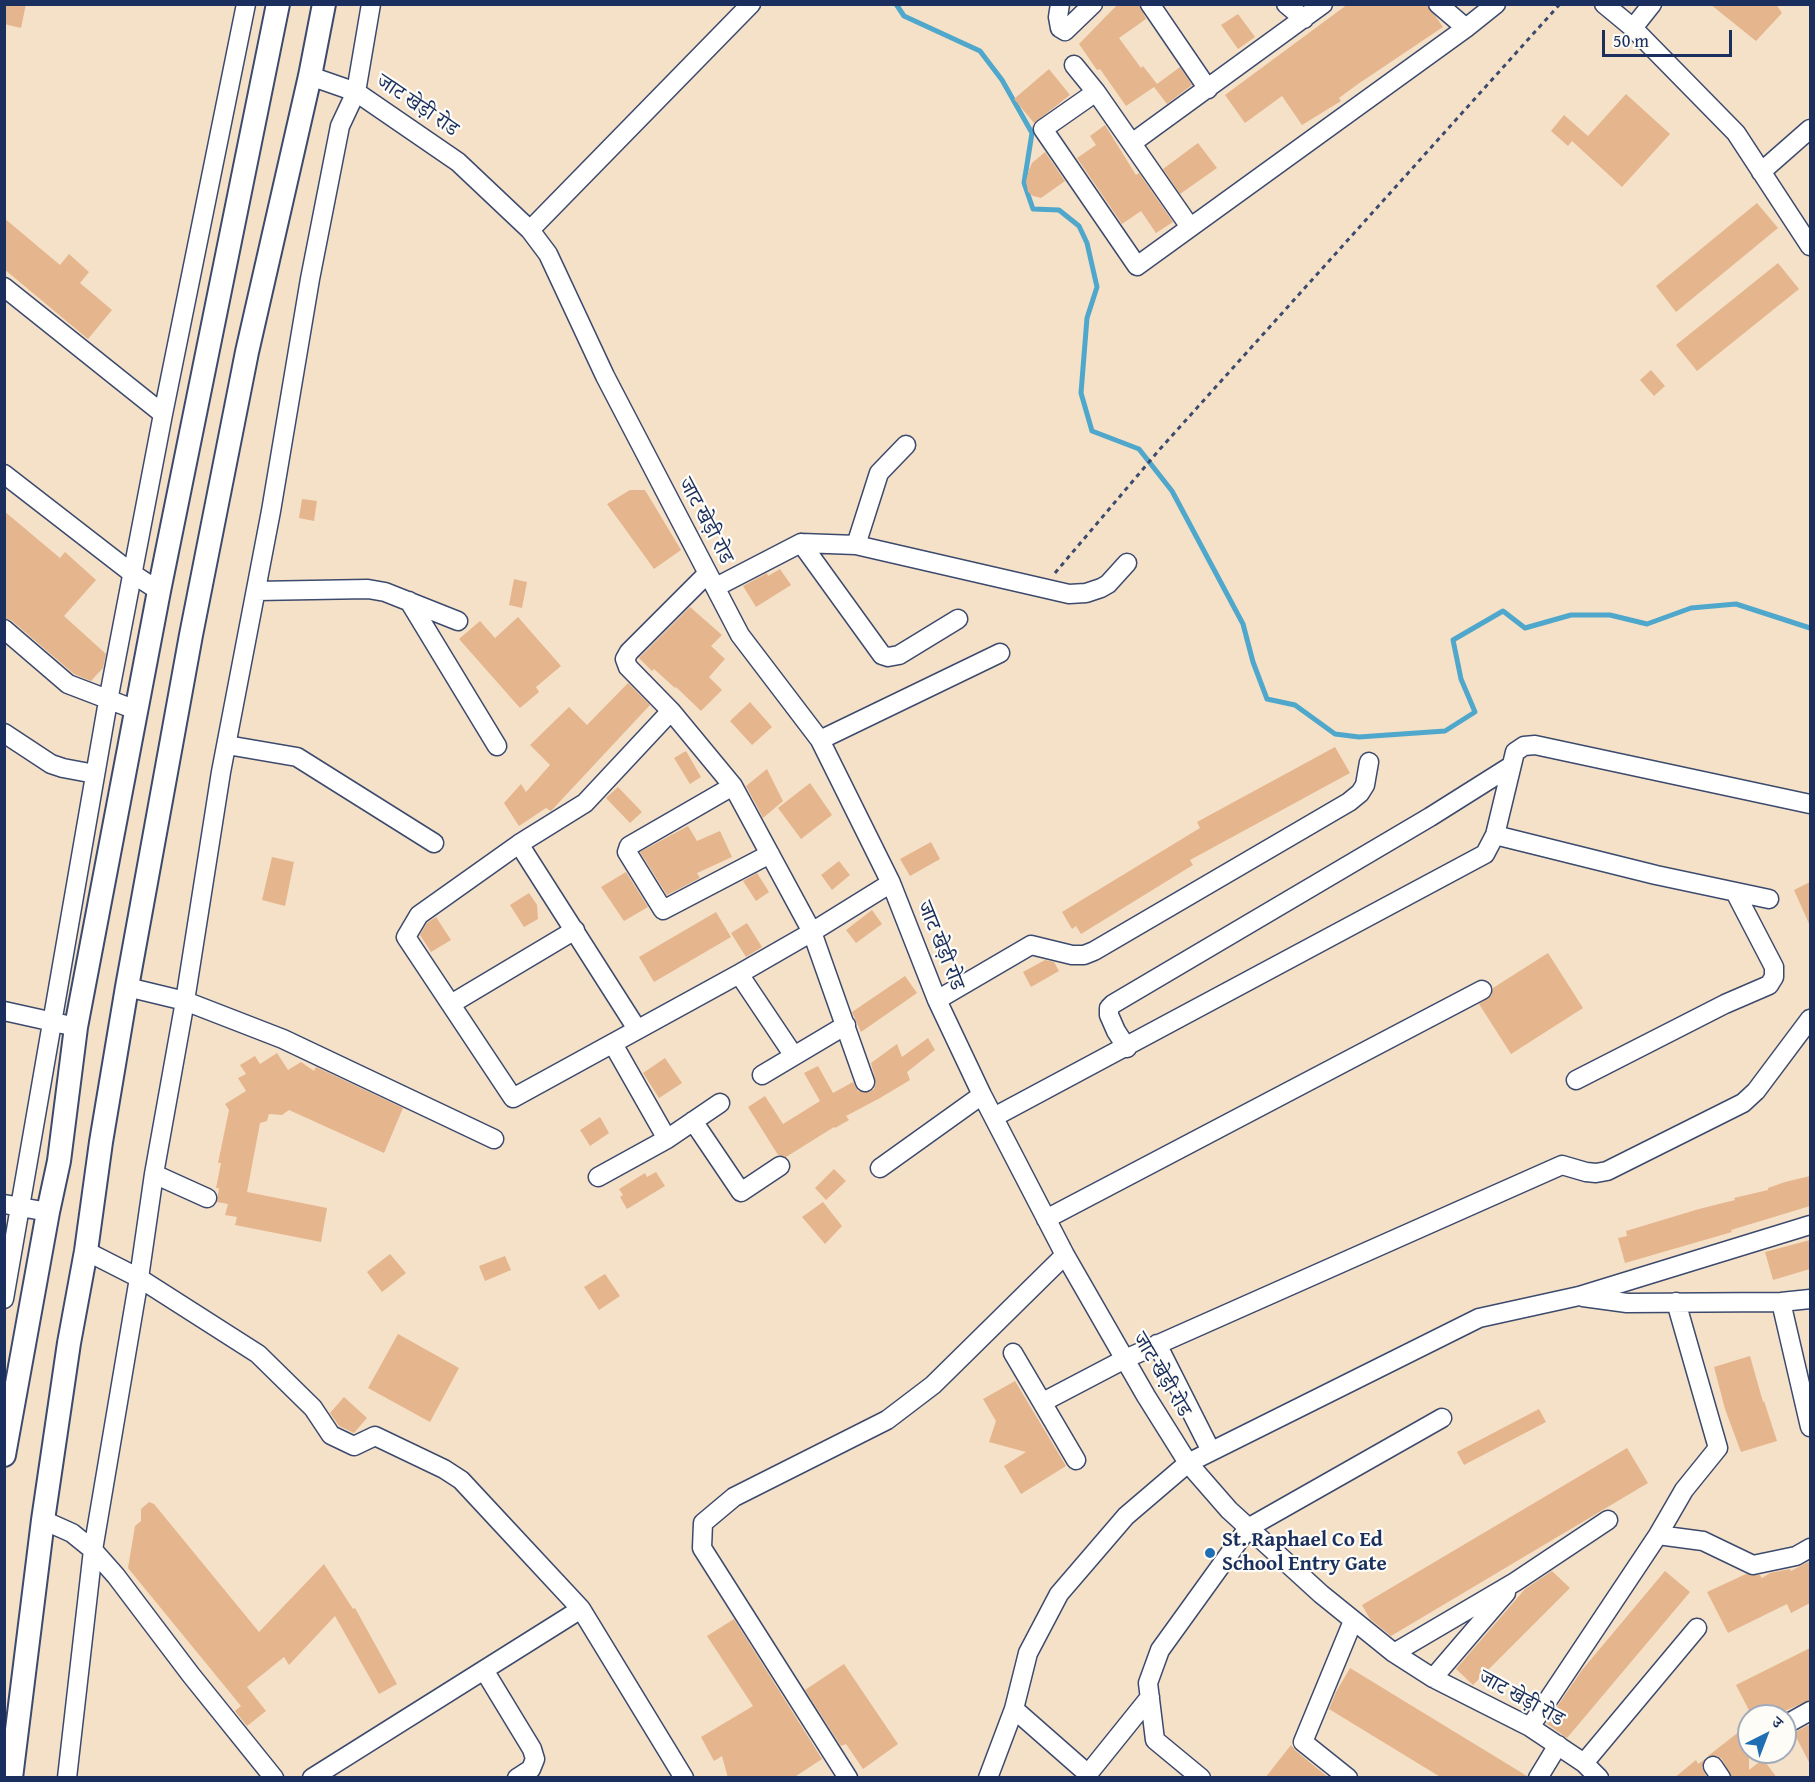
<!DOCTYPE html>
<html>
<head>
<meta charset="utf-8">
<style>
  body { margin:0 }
  #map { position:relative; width:1815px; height:1782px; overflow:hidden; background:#f5e1c7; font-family:"Gentium Book Plus","Noto Serif Devanagari",serif }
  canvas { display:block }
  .frame { position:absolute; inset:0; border:6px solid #1b2f5e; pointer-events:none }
  .north { position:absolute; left:1737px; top:1704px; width:60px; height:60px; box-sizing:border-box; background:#fdfcf7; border:2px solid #a3aaba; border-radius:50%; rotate:42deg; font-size:16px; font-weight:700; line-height:24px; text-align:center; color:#1b2f5e }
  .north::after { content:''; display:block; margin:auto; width:21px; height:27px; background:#1f6fb2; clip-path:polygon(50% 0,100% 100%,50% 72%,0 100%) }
  .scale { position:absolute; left:1602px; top:30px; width:130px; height:27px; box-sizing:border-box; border:3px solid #1b2f5e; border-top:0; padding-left:8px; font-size:18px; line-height:21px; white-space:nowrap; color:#1b2f5e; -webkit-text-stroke:4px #fdfcf7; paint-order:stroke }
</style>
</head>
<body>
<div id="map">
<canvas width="1815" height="1782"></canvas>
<div class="frame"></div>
<div class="north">उ</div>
<div class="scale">50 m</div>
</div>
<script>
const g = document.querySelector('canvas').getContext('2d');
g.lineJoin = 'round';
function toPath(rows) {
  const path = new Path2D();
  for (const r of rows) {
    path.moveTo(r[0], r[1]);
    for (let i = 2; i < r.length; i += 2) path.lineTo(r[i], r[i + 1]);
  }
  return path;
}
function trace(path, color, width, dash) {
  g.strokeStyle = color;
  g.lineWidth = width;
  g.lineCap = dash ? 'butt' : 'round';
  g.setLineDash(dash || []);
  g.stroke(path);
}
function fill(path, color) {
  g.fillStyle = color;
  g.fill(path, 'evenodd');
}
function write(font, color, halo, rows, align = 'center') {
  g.font = font + ' "Gentium Book Plus","Noto Serif Devanagari",serif';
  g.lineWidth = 4.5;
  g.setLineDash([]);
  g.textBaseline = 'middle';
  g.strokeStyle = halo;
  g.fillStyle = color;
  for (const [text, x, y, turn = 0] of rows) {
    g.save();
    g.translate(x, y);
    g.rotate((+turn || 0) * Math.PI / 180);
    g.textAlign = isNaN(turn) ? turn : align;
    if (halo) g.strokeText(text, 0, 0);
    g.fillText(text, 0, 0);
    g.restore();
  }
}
const stream = toPath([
  [896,4,904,16,980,51,1002,80,1032,133,1024,183,1033,209,1059,210,1079,226,1087,243,1097,287,1087,318,1081,393,1092,431,1139,449,1172,491,1243,624,1253,662,1267,699,1295,705,1335,734,1359,737,1445,731,1475,712,1461,679,1453,640,1503,611,1525,628,1571,615,1610,615,1647,624,1691,608,1736,604,1810,628]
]);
const building = toPath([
  [4,4,26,4,21,28,4,24],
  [1118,4,1139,4,1146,19,1119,38,1141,68,1143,66,1157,84,1180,67,1192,85,1167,104,1154,87,1126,106,1100,69,1097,70,1079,44],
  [1348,4,1427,4,1443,27,1358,84,1339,98,1341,101,1302,125,1282,96,1245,123,1225,95],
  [1710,4,1776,4,1782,13,1756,41],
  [1238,14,1255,37,1238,49,1221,25],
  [1049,69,1070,95,1034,123,1014,99],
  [1626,94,1670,134,1622,187,1572,141,1568,146,1551,131,1564,115,1588,136],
  [1105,125,1136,175,1139,173,1173,222,1156,233,1141,211,1122,224,1077,158,1096,145,1090,136],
  [1198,143,1217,168,1180,194,1163,169],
  [1045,152,1065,181,1041,198,1033,196,1028,192,1026,181,1029,170,1032,163],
  [1757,203,1778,228,1676,312,1656,286],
  [4,218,60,265,69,254,89,272,80,283,112,310,88,339,4,269],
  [1778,263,1799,289,1697,371,1676,345],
  [1651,370,1665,386,1654,396,1640,380],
  [630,490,645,490,681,550,654,569,607,504],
  [302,499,317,501,314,521,299,518],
  [4,511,60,558,65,552,96,580,64,616,106,654,103,668,91,681,74,674,11,620,4,618],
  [780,569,791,585,756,607,743,586,767,573,768,576],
  [514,579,527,582,522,608,509,605],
  [690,607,722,635,711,646,725,659,709,677,722,690,701,711,676,687,675,688,654,669,652,671,639,658],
  [518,617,561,666,536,687,539,692,520,708,459,639,480,621,495,638],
  [628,683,650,705,551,811,546,808,519,826,504,803,521,784,526,792,550,765,530,745,569,707,587,725],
  [750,702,772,727,752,745,730,721],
  [1335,747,1350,773,1190,860,1193,865,1081,934,1076,926,1072,929,1062,912,1200,828,1197,822],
  [686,751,701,777,690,784,674,758],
  [767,769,783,801,763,818,746,786],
  [810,783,832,815,801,839,778,808],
  [618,787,642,812,630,823,606,798],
  [688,826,697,841,720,831,732,857,697,873,700,878,667,895,640,852],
  [931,842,940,859,910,876,900,859],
  [272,857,294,862,285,906,262,900],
  [839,861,850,875,832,890,821,875],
  [626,872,648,907,624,921,601,887],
  [757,873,769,892,756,901,743,881],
  [1810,882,1810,926,1794,890],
  [529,893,537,905,538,919,524,927,510,905],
  [872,910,882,924,856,943,846,930],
  [716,912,731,937,654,982,639,957],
  [436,917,451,940,431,952,420,935,427,923],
  [747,923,762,947,746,957,731,933],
  [1548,953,1583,1008,1511,1054,1479,1004,1491,996,1493,988],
  [1045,960,1054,962,1059,971,1031,987,1023,972],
  [905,976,917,993,861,1032,852,1012],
  [928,1038,935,1050,907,1072,910,1080,880,1098,846,1116,849,1120,835,1128,834,1127,786,1157,778,1155,748,1107,765,1096,783,1124,820,1101,804,1073,818,1066,833,1093,853,1082,858,1091,869,1092,874,1089,876,1083,871,1063,897,1044,902,1057],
  [277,1053,288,1070,301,1062,314,1071,316,1067,403,1108,384,1153,289,1110,282,1115,269,1114,267,1121,260,1123,247,1192,327,1208,321,1242,235,1225,237,1217,225,1215,228,1204,217,1202,219,1188,216,1188,221,1163,218,1163,229,1110,225,1104,246,1091,238,1078,246,1074,240,1065,255,1056,260,1064],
  [665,1058,682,1083,659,1098,643,1073],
  [600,1117,609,1133,590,1146,580,1130],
  [834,1169,846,1181,826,1200,815,1188],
  [656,1172,665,1186,627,1209,620,1197,623,1195,619,1189,645,1173,647,1177],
  [1810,1176,1810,1206,1731,1230,1732,1232,1625,1263,1618,1238,1627,1236,1626,1231,1699,1209,1735,1200,1734,1198,1768,1190,1768,1188,1785,1182],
  [823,1202,842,1226,825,1244,802,1217],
  [1810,1240,1810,1269,1773,1280,1765,1252],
  [390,1254,406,1273,382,1292,367,1272],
  [505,1256,511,1270,485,1281,479,1266],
  [605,1274,620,1296,599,1310,584,1287],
  [398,1334,459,1368,430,1422,368,1388],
  [1750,1356,1763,1402,1764,1401,1777,1441,1741,1452,1725,1409,1714,1367],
  [1015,1381,1066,1466,1021,1494,1004,1466,1026,1452,989,1442,996,1421,983,1399],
  [344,1397,367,1418,354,1433,339,1426,330,1413],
  [1539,1409,1546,1422,1464,1465,1457,1452],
  [1627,1448,1648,1483,1391,1636,1370,1619,1362,1605],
  [149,1502,154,1504,259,1632,324,1564,353,1609,355,1608,397,1684,379,1694,335,1616,289,1665,284,1657,247,1687,266,1711,247,1726,235,1711,241,1706,128,1568,135,1526,141,1521,141,1509],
  [1810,1561,1810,1603,1791,1613,1787,1604,1728,1633,1707,1592,1746,1574,1760,1575,1762,1578,1770,1573,1790,1569,1791,1571],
  [1552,1571,1570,1588,1473,1685,1456,1669,1525,1589],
  [1665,1571,1690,1592,1567,1738,1546,1723,1582,1670],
  [734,1619,822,1759,793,1778,728,1778,722,1756,714,1761,701,1737,753,1706,707,1636],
  [1810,1648,1810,1700,1773,1716,1752,1716,1736,1685],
  [844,1664,898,1744,863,1769,846,1744,841,1746,805,1690],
  [1350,1668,1527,1776,1527,1778,1442,1778,1329,1709,1336,1692],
  [1810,1724,1810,1764,1794,1733],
  [1740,1731,1749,1742,1749,1770,1763,1759,1777,1778,1732,1778,1722,1759,1717,1756,1708,1756],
  [1291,1745,1296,1751,1329,1778,1265,1778],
  [1705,1759,1702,1767,1707,1778,1674,1778,1696,1760,1698,1764]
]);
const path = toPath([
  [1055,573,1160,449,1560,4]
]);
const minor = toPath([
  [1060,4,1058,17,1060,28,1065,31,1093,4],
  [1150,4,1208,89],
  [1286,4,1304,19],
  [1438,4,1466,28],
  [1604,4,1633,28,1736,133,1810,246],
  [1633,28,1652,4],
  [1074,65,1096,92],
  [310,76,356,92,458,162,530,230,548,254,605,376,740,635,820,740,891,883,937,1000,982,1095,1065,1255,1146,1396,1188,1463,1229,1510,1321,1594,1394,1653,1433,1678,1530,1727,1584,1763,1599,1778],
  [1132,143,1323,4],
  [1761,172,1810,129],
  [1190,227,1096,92,1043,129,1137,266,1466,28,1496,4],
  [530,230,751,4],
  [4,287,163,414],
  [4,474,133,574,159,591],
  [801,543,882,655,888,657,899,655,958,619],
  [856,545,879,473,906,445],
  [707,574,629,652,625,659,628,667,671,711,733,786,812,932,865,1082],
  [716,587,801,543,856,545,1069,594,1086,593,1101,588,1108,584,1127,563],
  [256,591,368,589,385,592,458,621],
  [409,601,497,746],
  [4,629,68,684,136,710],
  [671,711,585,803,519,844,419,915,406,937,513,1098,739,974,812,932,891,883],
  [4,733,51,764,63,768,95,774],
  [820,740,1000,653],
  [227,745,297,757,434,843],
  [733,786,629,846,627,852,663,910,770,854],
  [1495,835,1656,875,1769,899],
  [519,844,637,1029],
  [739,974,794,1056],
  [127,987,185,1001,283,1039,494,1139],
  [937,1000,1031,945,1072,955,1084,955,1094,951,1349,802,1360,793,1365,785,1369,762],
  [451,1004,575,930],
  [4,1011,76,1027],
  [613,1044,667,1139],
  [1127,1048,1116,1031,1109,1015,1109,1008,1113,1004,1430,817,1511,766],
  [762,1075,846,1025],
  [1576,1080,1725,1004,1769,985,1774,977,1774,967,1735,892],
  [994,1117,1485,854,1495,835,1515,752,1524,746,1535,745,1810,804],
  [693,1121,741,1192,780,1166],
  [880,1168,982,1095],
  [154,1174,207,1198],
  [598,1177,667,1139,720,1103],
  [4,1204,48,1212],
  [1046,1219,1482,990],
  [86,1251,139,1278,258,1354,313,1408,331,1435,354,1446,375,1436,444,1469,461,1480,474,1494,581,1609],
  [1583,1297,1627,1303,1781,1302,1810,1299],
  [4,1299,108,701,163,414,246,4],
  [1781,1302,1810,1427],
  [1157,1344,1211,1451],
  [1013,1353,1076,1460],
  [1043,1402,1125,1359,1562,1165,1586,1172,1596,1173,1607,1171,1743,1103,1756,1091,1810,1019],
  [43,1520,72,1533,93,1550,116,1576,191,1675,274,1778],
  [1658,1535,1703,1541,1753,1565,1796,1556,1810,1548],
  [1394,1653,1515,1582,1608,1520],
  [484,1670,532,1749,535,1759,531,1769,517,1778],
  [1433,1678,1506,1593],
  [1014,1709,1088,1774,1150,1697],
  [1785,1725,1810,1711],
  [1530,1727,1658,1535,1684,1490,1718,1448,1676,1302],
  [1584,1763,1697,1628],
  [1713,1766,1721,1778],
  [67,1778,93,1550,139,1278,154,1174,185,1001,221,772,271,511,310,279,340,126,356,92,371,4],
  [312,1778,581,1609,684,1778],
  [848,1778,702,1548,703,1523,734,1497,887,1420,933,1385,1065,1255],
  [988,1778,1014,1709,1028,1653,1059,1594,1126,1516,1188,1463,1479,1318,1579,1296,1810,1225],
  [1201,1778,1155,1740,1148,1683,1160,1650,1248,1528,1442,1418],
  [1348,1778,1303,1742,1353,1621],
  [1538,1778,1558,1745]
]);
const major = toPath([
  [4,1455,48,1212,59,1161,76,1027,159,591,278,4],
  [11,1778,43,1520,69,1343,86,1251,101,1142,127,987,191,635,247,352,310,76,324,4]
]);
const markers = [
  [1210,1553,6,"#1f6fb2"]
];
const streetNames = [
  ["जाट खेड़ी रोड",417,106,34],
  ["जाट खेड़ी रोड",705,521,62],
  ["जाट खेड़ी रोड",940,946,68],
  ["जाट खेड़ी रोड",1161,1375,59],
  ["जाट खेड़ी रोड",1521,1699,29]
];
const poiNames = [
  ["St. Raphael Co Ed",1222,1541],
  ["School Entry Gate",1222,1565]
];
trace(stream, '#4fa7cc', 5);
fill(building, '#e5b58e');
trace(minor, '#3c4a6e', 21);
trace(major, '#3c4a6e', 26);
trace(path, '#3c4a6e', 3, [4.5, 4.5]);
trace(minor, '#fff', 18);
trace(major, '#fff', 22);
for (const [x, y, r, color] of markers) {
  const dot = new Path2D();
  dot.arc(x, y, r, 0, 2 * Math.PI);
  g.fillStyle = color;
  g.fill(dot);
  trace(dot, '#fdfcf7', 2);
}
write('21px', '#1b2f5e', '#fdfcf7', streetNames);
write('bold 21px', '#1b2f5e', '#fdfcf7', poiNames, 'left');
</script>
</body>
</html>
